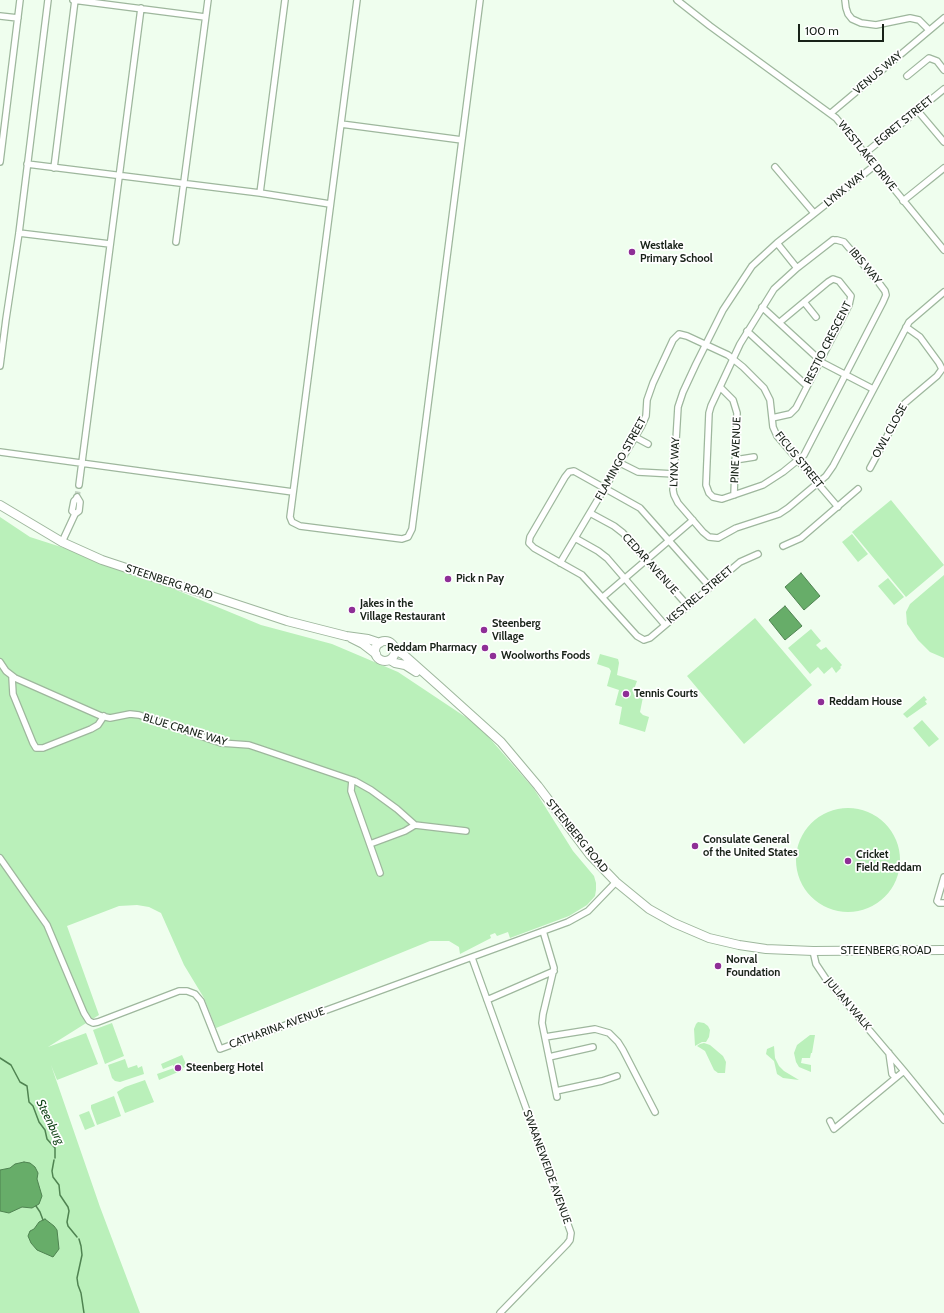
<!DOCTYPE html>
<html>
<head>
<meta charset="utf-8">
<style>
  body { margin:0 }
  #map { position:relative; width:944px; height:1313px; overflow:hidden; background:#effeee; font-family:Cabin,sans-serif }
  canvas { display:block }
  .scale { position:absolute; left:798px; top:24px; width:86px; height:18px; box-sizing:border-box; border:2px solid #182218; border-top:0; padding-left:5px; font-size:12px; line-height:14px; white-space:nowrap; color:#182218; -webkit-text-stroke:3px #fff; paint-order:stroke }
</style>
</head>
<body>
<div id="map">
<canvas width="944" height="1313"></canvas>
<div class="scale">100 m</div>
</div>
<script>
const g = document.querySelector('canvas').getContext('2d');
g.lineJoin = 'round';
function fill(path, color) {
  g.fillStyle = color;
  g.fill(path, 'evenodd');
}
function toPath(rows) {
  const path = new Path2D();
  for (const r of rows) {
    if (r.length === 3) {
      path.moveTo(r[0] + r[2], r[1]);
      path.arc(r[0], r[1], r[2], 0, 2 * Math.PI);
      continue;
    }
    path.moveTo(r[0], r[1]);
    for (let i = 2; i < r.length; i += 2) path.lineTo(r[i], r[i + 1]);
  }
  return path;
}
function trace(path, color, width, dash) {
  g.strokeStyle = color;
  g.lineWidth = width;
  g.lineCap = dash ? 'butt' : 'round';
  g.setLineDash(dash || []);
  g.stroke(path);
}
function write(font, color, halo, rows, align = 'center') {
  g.font = font + ' Cabin,sans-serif';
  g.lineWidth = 3.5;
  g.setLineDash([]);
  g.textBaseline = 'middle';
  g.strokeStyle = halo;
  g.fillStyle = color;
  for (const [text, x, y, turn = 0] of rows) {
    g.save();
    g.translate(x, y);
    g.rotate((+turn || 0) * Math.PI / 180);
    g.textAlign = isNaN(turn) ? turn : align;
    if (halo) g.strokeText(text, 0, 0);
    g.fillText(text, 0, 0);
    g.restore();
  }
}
const green = toPath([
  [891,500,944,565,906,597,852,532],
  [0,517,30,537,111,563,261,625,332,644,398,672,479,726,534,789,573,851,594,876,596,883,596,890,595,896,587,905,569,916,510,938,508,932,497,936,495,933,490,935,491,938,460,954,459,947,449,941,430,941,216,1028,204,998,184,965,161,913,149,907,137,905,119,906,67,926,99,1015,48,1047,86,1033,98,1064,57,1080,51,1065,100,1207,140,1313,0,1313],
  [852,534,868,554,858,562,842,542],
  [944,575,944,658,930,652,918,640,907,624,906,612,910,604],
  [888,578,904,597,894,605,878,586],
  [755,618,812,685,744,744,687,676],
  [811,629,821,641,816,645,821,650,826,647,842,665,840,667,841,668,836,673,832,667,824,674,818,667,810,674,788,648],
  [600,654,618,659,619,663,617,675,637,681,633,692,634,695,643,697,640,712,643,715,649,717,645,732,619,724,622,707,615,705,619,690,607,686,611,671,609,668,597,664],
  [924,696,927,700,925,701,927,704,907,718,903,714],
  [922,720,939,739,929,747,913,728],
  [848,860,52],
  [698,1022,704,1023,708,1026,710,1030,709,1037,706,1042,702,1042,695,1046,694,1029,696,1024],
  [112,1023,124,1056,105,1064,93,1030],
  [810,1035,815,1035,812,1053,811,1053,810,1058,802,1058,801,1063,811,1065,811,1072,799,1067,796,1062,794,1053,797,1045],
  [704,1043,710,1045,723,1056,726,1062,725,1073,718,1073,714,1070,705,1051,697,1046,700,1044],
  [774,1046,775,1058,779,1066,784,1071,799,1080,783,1078,777,1074,774,1061,766,1054,767,1049],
  [182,1055,186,1064,184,1065,185,1067,183,1068,183,1070,159,1080,157,1074,174,1068,173,1065,163,1069,161,1064],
  [125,1059,128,1068,137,1065,138,1068,142,1066,144,1074,120,1082,115,1081,112,1078,108,1065],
  [145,1080,154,1102,125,1113,117,1092,125,1087],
  [114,1096,121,1116,97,1125,91,1108,91,1105],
  [89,1111,95,1126,85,1130,79,1115]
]);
const water = toPath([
  [801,573,820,596,804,610,785,587,801,573],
  [785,606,802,626,785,640,769,620,785,606],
  [24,1162,30,1163,35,1167,38,1173,37,1179,42,1196,39,1204,32,1208,22,1207,9,1213,0,1211,0,1170,10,1168,15,1164,24,1162],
  [45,1219,54,1226,57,1230,59,1249,53,1257,37,1250,31,1243,28,1236,30,1231,34,1229,39,1222,45,1219]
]);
const stream = toPath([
  [0,1058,11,1065,20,1082,27,1086,29,1102,33,1106,39,1122,45,1130,47,1139,55,1148,55,1158],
  [54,1160,52,1171,53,1177,59,1185,60,1195,68,1207,69,1211,67,1222,68,1226,77,1237],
  [36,1206,40,1212,43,1220],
  [79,1239,81,1246,82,1255,77,1278,78,1285,81,1293,84,1313]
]);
const streetTunnel = toPath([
  [77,497,79,485]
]);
const street = toPath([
  [73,0,205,17],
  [357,0,290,517,292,522,300,526,402,539,408,537,412,529,480,0],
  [677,0,710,26,836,118,944,250],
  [845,0,846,8,848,14,852,19,861,23,876,25,910,18,919,20,929,30],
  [0,16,18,18],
  [907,76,929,58,937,61,944,70],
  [917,110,944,142],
  [831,113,944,18],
  [341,124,462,140],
  [864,154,944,89],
  [0,162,20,0],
  [27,164,260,193,330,204],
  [874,166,777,243,752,266,723,310,696,364,683,392,678,407,673,490,674,495,678,503,703,532,709,537,718,538,736,528,779,514,788,508,826,476,833,466,909,322,944,292],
  [775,167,814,213],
  [54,168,75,0],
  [260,193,285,0],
  [903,201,944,168],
  [19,233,110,244],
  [833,240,837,240,844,242,879,283,885,291,886,295,883,302,804,455,783,472,763,485,722,499,713,497,709,493,706,485,709,413,711,406,740,344,774,289,797,268,833,240],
  [176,242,208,0],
  [777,243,797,268],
  [804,302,816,317],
  [762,307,823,363,873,389],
  [747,331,807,386],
  [0,366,6,319,19,233,48,0],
  [720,387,733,400,737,413,734,495],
  [772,418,790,414,796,408,849,305,851,296,839,281,833,279,828,282,780,322],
  [635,437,648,444],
  [0,452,293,492],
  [735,460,754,457],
  [620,463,638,472,674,474],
  [870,468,905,403,937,376,942,369,939,363,920,337,906,327],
  [79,485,141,8],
  [590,513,614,526,623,533,688,606],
  [75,514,72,511,74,501,77,498],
  [575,538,598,551,607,558,665,625],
  [62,542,75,514,79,511,80,502,77,497],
  [783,546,801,538,858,489],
  [560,563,641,427,646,416,647,400,653,383,673,340,679,334,687,336,728,355,743,367,764,388,770,400,773,427,777,436,838,507],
  [710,587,640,508,574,471,569,472,565,477,530,537,529,543,534,548,582,575,637,636,644,640,650,638,740,562,758,554],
  [603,597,693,520],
  [0,662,6,671,15,678,101,716,110,718,130,714,139,715,221,743,249,745,261,749,355,781,371,790,397,809,415,825],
  [12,677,13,694,33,743,36,748,43,748,91,729,98,725,104,716],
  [352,780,351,791,380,873],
  [370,844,405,831,415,825,466,831],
  [0,858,47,925,84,1013,89,1021,93,1023,98,1022,179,991,187,991,195,994,201,1001,220,1049,568,922,588,911,616,882],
  [944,877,937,901,939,903,944,903],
  [543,931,554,968,543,1014,542,1023,557,1097],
  [813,951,816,964,826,979,904,1071,944,1120],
  [472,958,571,1233,570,1240,567,1244,500,1313],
  [487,1000,554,971],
  [545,1037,595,1029,609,1033,618,1042,623,1050,655,1112],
  [889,1053,892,1074,895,1077],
  [549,1057,593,1047],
  [556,1091,602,1081,617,1076],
  [830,1121,834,1129,904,1071]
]);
const secondary = toPath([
  [0,505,62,542,102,560,287,621,346,636,368,639,380,643],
  [351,638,363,644,376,654],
  [385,651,10],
  [395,650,404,655,440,687,501,742,538,786,590,855,616,882,649,909,674,923,709,938,739,945,766,949,813,951,944,950],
  [390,660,395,663,405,665,416,672]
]);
const markers = [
  [632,252,4,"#8e2e96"],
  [448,579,4,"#8e2e96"],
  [352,610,4,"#8e2e96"],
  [484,630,4,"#8e2e96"],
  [485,648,4,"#8e2e96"],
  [493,656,4,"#8e2e96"],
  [626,694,4,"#8e2e96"],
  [821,702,4,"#8e2e96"],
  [695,846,4,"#8e2e96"],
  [848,861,4,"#8e2e96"],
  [718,966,4,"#8e2e96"],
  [178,1068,4,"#8e2e96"]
];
const streetNames = [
  ["VENUS WAY",878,73,-40],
  ["EGRET STREET",904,121,-39],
  ["WESTLAKE DRIVE",867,156,51],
  ["LYNX WAY",845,189,-39],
  ["IBIS WAY",865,266,50],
  ["RESTIO CRESCENT",828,343,-63],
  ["OWL CLOSE",890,431,-61],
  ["PINE AVENUE",736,450,-88],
  ["FLAMINGO STREET",621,459,-61],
  ["FICUS STREET",799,460,51],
  ["LYNX WAY",675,462,-88],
  ["CEDAR AVENUE",650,564,48],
  ["STEENBERG ROAD",169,582,18],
  ["KESTREL STREET",700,595,-40],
  ["BLUE CRANE WAY",185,730,17],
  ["STEENBERG ROAD",577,836,51],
  ["STEENBERG ROAD",886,951],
  ["JULIAN WALK",848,1004,50],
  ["CATHARINA AVENUE",277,1028,-20],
  ["SWAANEWEIDE AVENUE",547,1167,70]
];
const poiNames = [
  ["Westlake",640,246],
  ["Primary School",640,259],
  ["Pick n Pay",456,579],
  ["Jakes in the",360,604],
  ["Village Restaurant",360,617],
  ["Steenberg",492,624],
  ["Village",492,637],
  ["Reddam Pharmacy",477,648,"right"],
  ["Woolworths Foods",501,656],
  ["Tennis Courts",634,694],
  ["Reddam House",829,702],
  ["Consulate General",703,840],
  ["of the United States",703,853],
  ["Cricket",856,855],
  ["Field Reddam",856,868],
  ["Norval",726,960],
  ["Foundation",726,973],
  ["Steenberg Hotel",186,1068]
];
const waterNames = [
  ["Steenburg",50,1122,64]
];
fill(green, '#baf0ba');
fill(water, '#67ad69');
trace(water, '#4f8351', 1);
trace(stream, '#4f8351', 1.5);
trace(streetTunnel, '#c4d2c3', 5.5, [5.5, 3]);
trace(street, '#9eb79d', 8);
trace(secondary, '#9eb79d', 10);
trace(street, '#fff', 5.5);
trace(secondary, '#fff', 8);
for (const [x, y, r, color] of markers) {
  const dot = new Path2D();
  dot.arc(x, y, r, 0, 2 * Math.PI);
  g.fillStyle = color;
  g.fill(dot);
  trace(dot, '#fff', 1.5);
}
write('11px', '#182218', '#fff', streetNames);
write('bold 11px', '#182218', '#fff', poiNames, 'left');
write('italic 12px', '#134518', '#fff', waterNames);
</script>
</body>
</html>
